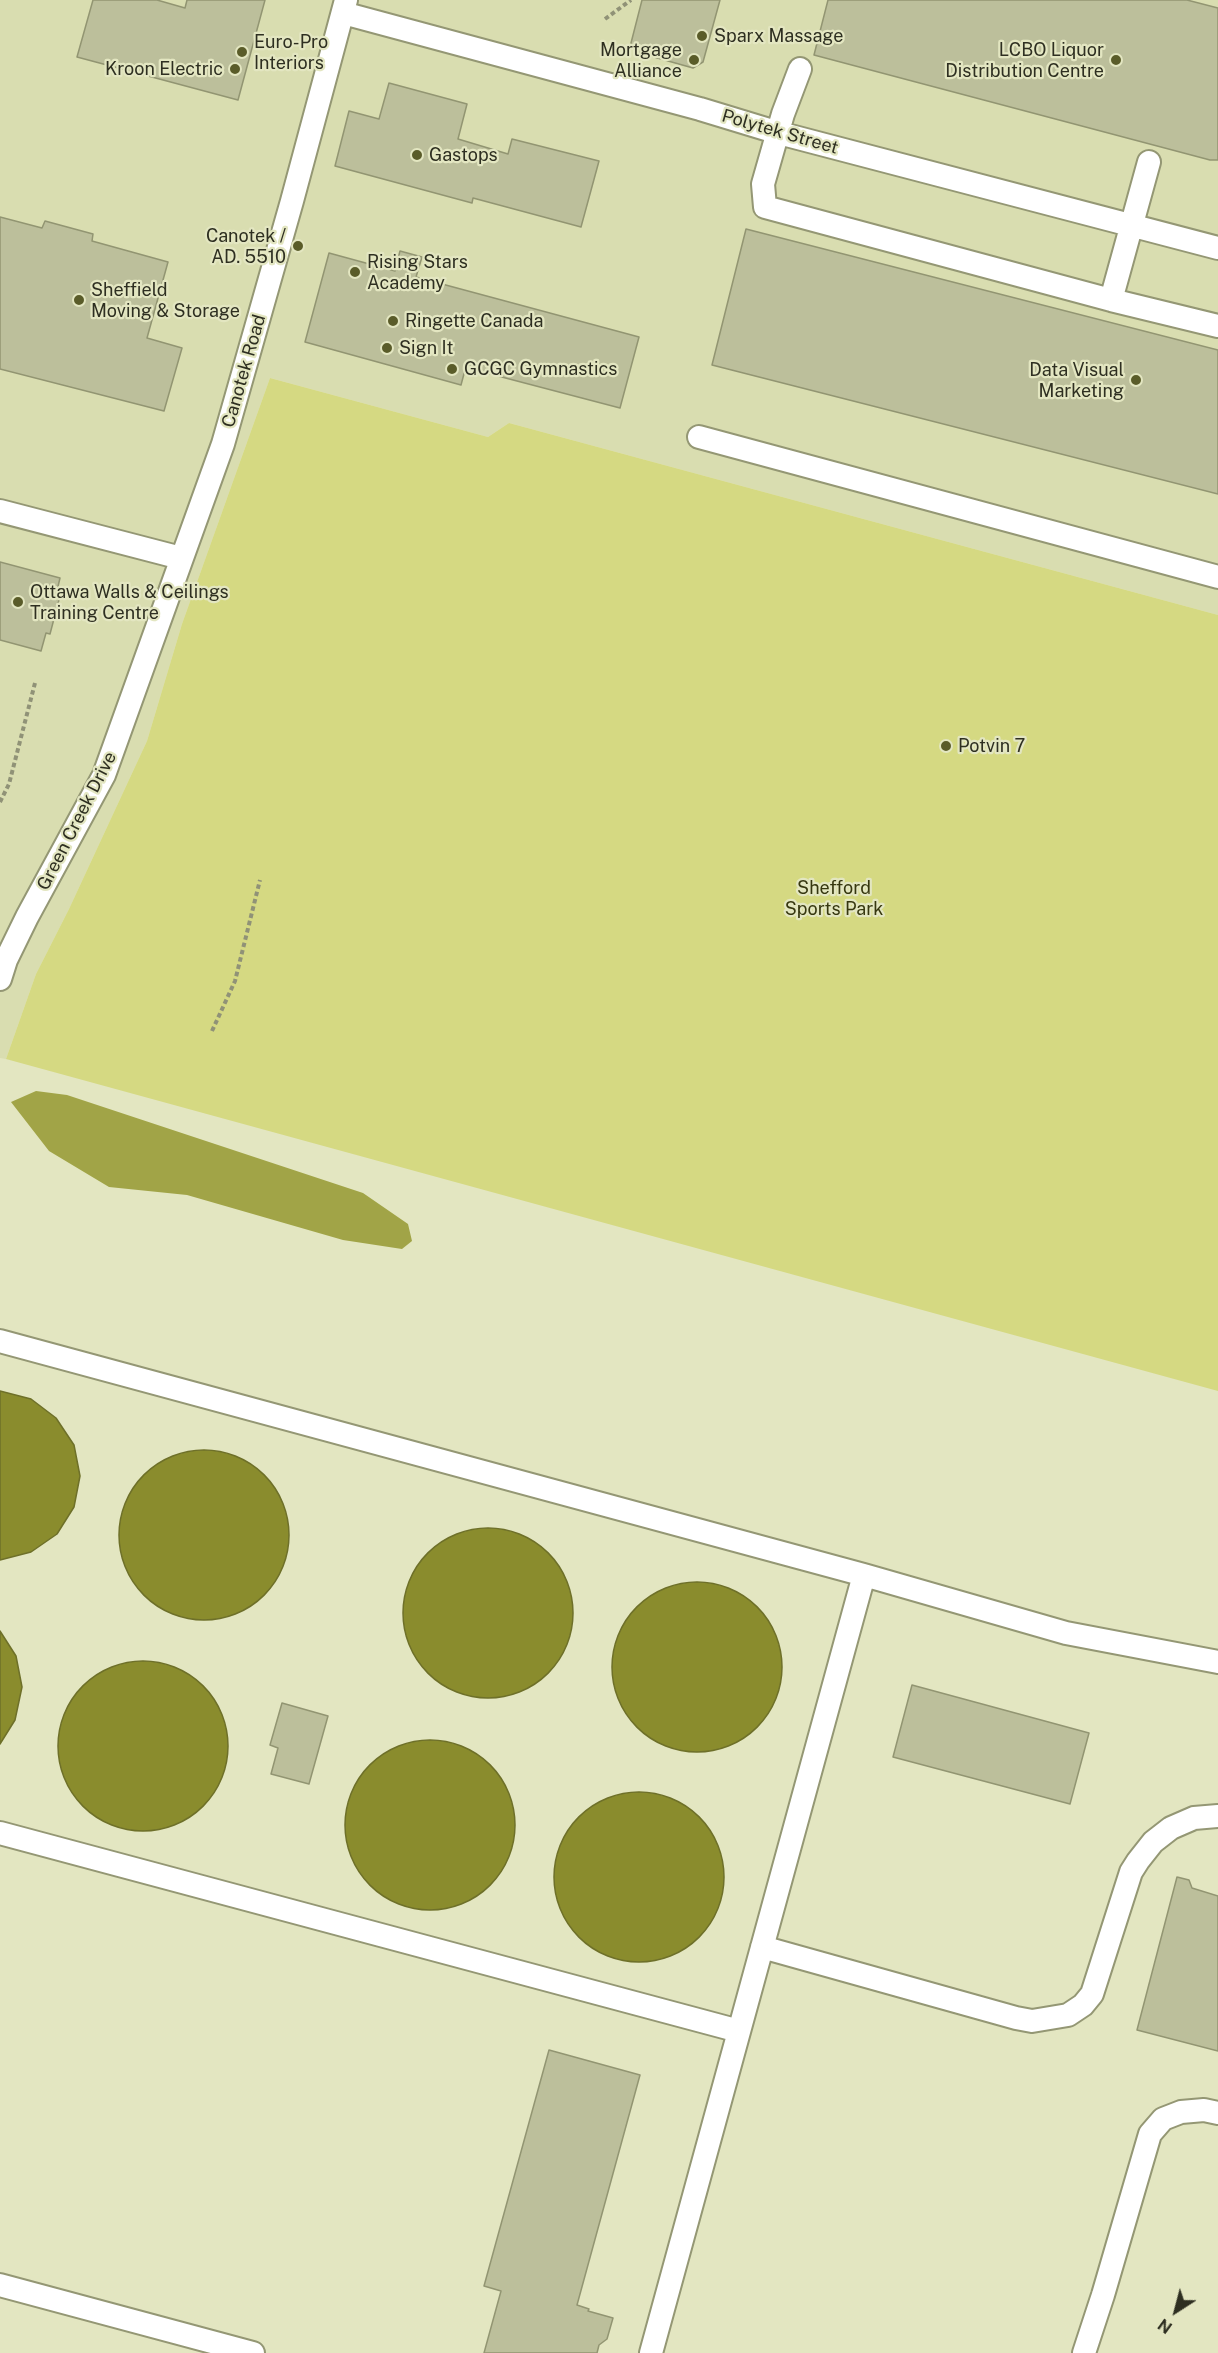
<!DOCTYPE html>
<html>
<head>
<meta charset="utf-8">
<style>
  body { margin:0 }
  #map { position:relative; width:1218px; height:2353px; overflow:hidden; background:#e3e6c1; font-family:"Public Sans",sans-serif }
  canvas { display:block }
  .north { position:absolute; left:1146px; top:2281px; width:60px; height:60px; -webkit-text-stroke:4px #e3e6c1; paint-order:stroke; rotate:216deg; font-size:16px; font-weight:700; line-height:24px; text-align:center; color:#2e2f21 }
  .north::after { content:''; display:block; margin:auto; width:21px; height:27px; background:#2e2f21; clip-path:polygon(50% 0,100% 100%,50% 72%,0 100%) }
</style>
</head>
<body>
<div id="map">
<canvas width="1218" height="2353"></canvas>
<div class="north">N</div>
</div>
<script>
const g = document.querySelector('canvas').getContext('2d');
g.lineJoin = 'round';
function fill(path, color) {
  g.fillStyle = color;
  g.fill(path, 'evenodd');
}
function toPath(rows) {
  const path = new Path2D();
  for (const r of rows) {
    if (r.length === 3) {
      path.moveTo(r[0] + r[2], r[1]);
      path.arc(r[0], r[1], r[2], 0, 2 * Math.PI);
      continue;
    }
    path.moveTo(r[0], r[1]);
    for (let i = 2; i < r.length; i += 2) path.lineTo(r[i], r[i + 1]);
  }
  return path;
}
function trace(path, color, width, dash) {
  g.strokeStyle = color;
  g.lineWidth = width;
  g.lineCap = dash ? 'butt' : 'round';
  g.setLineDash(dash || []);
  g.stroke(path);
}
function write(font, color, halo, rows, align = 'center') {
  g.font = font + ' "Public Sans",sans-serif';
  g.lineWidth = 4.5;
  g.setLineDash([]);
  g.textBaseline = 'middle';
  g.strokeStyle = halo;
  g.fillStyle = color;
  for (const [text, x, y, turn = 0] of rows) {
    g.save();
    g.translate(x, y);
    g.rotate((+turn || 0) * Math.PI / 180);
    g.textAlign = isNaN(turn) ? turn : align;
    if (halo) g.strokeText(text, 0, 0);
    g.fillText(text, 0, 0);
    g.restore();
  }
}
const built = toPath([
  [0,0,1218,0,1218,615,509,423,488,437,270,378,182,624,147,741,69,909,36,974,6,1059,0,1058]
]);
const green = toPath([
  [270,378,488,437,509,423,1218,615,1218,1391,6,1059,36,974,69,909,147,741,182,624]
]);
const forest = toPath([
  [36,1091,67,1095,363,1193,408,1224,412,1241,402,1249,343,1240,187,1195,109,1187,49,1151,11,1102]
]);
const water = toPath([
  [0,1391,31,1399,56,1418,74,1445,80,1476,74,1507,57,1534,31,1552,0,1560,0,1391],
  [204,1535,85],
  [488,1613,85],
  [697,1667,85],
  [0,1631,16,1656,22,1687,15,1720,0,1744,0,1631],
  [143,1746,85],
  [430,1825,85],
  [639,1877,85]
]);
const building = toPath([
  [93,0,157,0,185,8,187,0,265,0,238,100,77,57,93,0],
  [642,0,720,0,703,62,693,68,636,52,631,43,642,0],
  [828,0,1187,0,1218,8,1218,160,1210,160,814,55,828,0],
  [389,83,467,104,458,139,508,154,512,139,599,161,581,227,473,198,472,203,335,166,349,111,379,119,389,83],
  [0,217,42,228,45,221,93,234,92,241,168,262,147,338,182,348,164,411,0,369,0,217],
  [746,229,1218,350,1218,494,712,365,746,229],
  [400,251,422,257,416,277,639,337,620,408,475,370,475,373,465,370,461,385,305,342,329,253,395,271,400,251],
  [0,562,60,578,56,595,60,596,50,634,46,633,41,651,0,640,0,562],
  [912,1685,1089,1733,1070,1804,893,1757,912,1685],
  [282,1703,328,1716,309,1784,271,1774,278,1748,270,1745,282,1703],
  [1177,1877,1189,1880,1192,1888,1218,1896,1218,2051,1137,2030,1177,1877],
  [549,2050,640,2075,577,2305,589,2309,588,2311,613,2318,607,2339,599,2345,597,2353,484,2353,501,2291,484,2286,549,2050]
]);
const path = toPath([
  [605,19,631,0],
  [0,802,9,784,35,683],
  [212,1031,235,981,260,880]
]);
const minor = toPath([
  [343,13,700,109,779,133,1218,248],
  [800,69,783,114,763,184,765,207,1111,300,1218,326],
  [1111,300,1149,162],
  [699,437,1218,577],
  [0,511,181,558],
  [0,979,6,960,27,917,104,775,223,444,292,201,346,0],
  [0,1341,864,1575,1066,1633,1218,1662],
  [0,1833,739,2031],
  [762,1947,1016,2018,1032,2021,1068,2015,1083,2005,1092,1994,1131,1872,1138,1861,1153,1842,1171,1828,1194,1818,1218,1816],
  [0,2285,253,2353],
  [651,2353,864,1575],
  [1084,2353,1103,2295,1150,2134,1163,2119,1181,2112,1204,2110,1218,2113]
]);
const markers = [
  [702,36,6,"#5a5c29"],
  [242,52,6,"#5a5c29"],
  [694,60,6,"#5a5c29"],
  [1116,60,6,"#5a5c29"],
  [235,69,6,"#5a5c29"],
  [417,155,6,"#5a5c29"],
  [298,246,6,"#5a5c29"],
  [355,272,6,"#5a5c29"],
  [79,300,6,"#5a5c29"],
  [393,321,6,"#5a5c29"],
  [387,348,6,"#5a5c29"],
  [452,369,6,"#5a5c29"],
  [1136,380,6,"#5a5c29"],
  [18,602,6,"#5a5c29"],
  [946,746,6,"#5a5c29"]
];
const poiNames = [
  ["Sparx Massage",714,36],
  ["Euro-Pro",254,42],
  ["Interiors",254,63],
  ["Mortgage",682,50,"right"],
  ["Alliance",682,71,"right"],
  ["LCBO Liquor",1104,50,"right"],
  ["Distribution Centre",1104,71,"right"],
  ["Kroon Electric",223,69,"right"],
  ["Gastops",429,155],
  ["Canotek /",286,236,"right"],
  ["AD. 5510",286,257,"right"],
  ["Rising Stars",367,262],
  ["Academy",367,283],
  ["Sheffield",91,290],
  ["Moving & Storage",91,311],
  ["Ringette Canada",405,321],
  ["Sign It",399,348],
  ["GCGC Gymnastics",464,369],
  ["Data Visual",1124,370,"right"],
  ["Marketing",1124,391,"right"],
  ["Ottawa Walls & Ceilings",30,592],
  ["Training Centre",30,613],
  ["Potvin 7",958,746]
];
const streetNames = [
  ["Polytek Street",780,132,16],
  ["Canotek Road",244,371,-74],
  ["Green Creek Drive",77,821,-63]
];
const parkNames = [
  ["Shefford",834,888],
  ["Sports Park",834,909]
];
fill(built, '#d9ddb0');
fill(green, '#d5d982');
fill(forest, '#a1a447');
fill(water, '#8a8c2d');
trace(water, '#6e7029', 1.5);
fill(building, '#bcbf9b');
trace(building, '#929572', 1.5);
trace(minor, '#949774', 26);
trace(path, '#909277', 4, [4.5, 3]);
trace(minor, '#fff', 22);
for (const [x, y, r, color] of markers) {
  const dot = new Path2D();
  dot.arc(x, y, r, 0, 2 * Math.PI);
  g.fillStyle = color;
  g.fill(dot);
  trace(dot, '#e3e6c1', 2);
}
write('18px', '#2e2f21', '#e3e6c1', poiNames, 'left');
write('18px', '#2e2f21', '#e3e6c1', streetNames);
write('18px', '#36370f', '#e3e6c1', parkNames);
</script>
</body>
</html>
